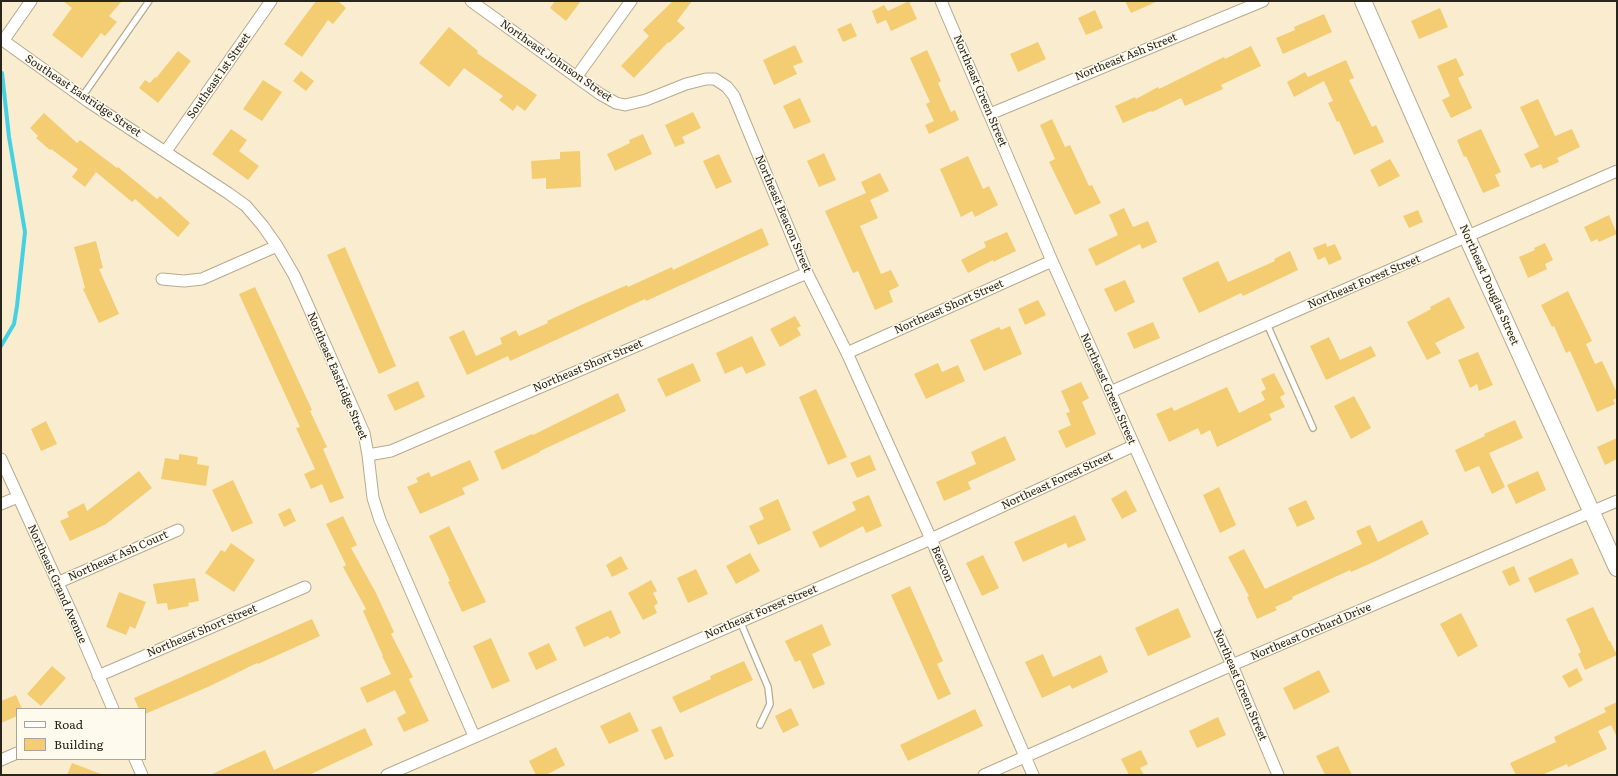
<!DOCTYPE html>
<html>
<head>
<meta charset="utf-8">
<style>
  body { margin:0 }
  #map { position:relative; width:1618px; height:776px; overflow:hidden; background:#f9eccf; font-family:Literata,serif }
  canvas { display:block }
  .frame { position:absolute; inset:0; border:2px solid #29251a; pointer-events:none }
  .legend { position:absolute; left:16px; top:708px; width:130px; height:52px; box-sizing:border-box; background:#fffaee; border:1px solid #a9a599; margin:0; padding:5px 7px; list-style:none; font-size:12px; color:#29251a }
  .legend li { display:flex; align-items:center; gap:8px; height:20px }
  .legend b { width:20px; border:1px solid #a9a599 }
</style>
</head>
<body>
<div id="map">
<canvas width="1618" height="776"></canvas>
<div class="frame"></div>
<ul class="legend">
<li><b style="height:5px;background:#fff"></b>Road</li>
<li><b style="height:11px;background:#f4cd72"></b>Building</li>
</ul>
</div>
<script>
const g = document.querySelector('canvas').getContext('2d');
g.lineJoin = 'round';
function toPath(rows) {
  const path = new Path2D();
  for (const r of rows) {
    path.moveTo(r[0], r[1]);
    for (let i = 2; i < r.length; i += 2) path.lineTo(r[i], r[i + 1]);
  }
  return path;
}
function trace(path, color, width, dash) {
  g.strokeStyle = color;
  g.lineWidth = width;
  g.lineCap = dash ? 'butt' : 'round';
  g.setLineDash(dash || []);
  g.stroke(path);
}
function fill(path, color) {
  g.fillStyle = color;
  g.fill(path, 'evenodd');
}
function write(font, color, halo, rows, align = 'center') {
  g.font = font + ' Literata,serif';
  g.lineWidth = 3;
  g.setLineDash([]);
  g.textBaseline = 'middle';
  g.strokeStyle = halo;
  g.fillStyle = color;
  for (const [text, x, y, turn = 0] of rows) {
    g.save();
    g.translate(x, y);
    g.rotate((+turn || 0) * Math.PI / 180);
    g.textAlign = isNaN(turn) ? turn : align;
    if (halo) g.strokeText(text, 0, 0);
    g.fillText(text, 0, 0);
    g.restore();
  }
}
const stream = toPath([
  [1,346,14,324,17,306,25,232,9,137,2,73]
]);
const building = toPath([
  [63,1,122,1,109,16,117,22,105,36,101,33,82,58,52,35,72,8],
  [316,1,338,1,346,8,333,24,328,20,302,57,284,44],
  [555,1,581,1,566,21,550,8],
  [673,1,692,1,677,21,685,28,669,43,668,42,634,78,621,66,649,36,643,30],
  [909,1,917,19,891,31,886,20,877,24,872,11,884,5,888,11],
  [1125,1,1158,1,1131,13],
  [1440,8,1448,27,1419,39,1411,21],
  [1095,10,1103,28,1086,35,1078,18],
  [1324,14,1332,32,1283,54,1276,38,1295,30,1294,27],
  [851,23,857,36,843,42,837,29],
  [449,27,478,51,477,53,537,95,525,111,517,105,513,111,499,100,503,96,464,68,449,87,419,63],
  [1038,42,1046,59,1018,72,1010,54],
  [795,45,803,62,793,66,797,74,774,85,763,60],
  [1251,46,1261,66,1221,85,1223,89,1185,106,1181,98,1152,112,1151,111,1123,123,1115,106,1135,97,1136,99,1158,87,1159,89,1224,57,1225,59],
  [927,50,941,81,938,83,951,112,955,110,959,120,929,134,925,125,934,121,926,104,930,102,910,58],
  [178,51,191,61,158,103,139,88,145,80,150,83,155,77,156,78],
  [1456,58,1464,75,1458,78,1472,108,1451,118,1442,100,1450,96,1437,66],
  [1346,60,1354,78,1349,80,1372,127,1376,125,1384,142,1354,155,1339,121,1337,122,1328,103,1333,101,1324,81,1294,97,1287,82,1305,72,1308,77],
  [301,71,314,81,306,91,293,81],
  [263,80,282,92,262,121,243,109],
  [800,98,811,122,794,129,783,106],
  [1538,99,1555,136,1572,129,1580,147,1557,158,1559,162,1543,169,1541,164,1531,168,1524,154,1539,147,1520,107],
  [693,112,701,128,682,137,685,143,675,147,665,125],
  [44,113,77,143,80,140,117,168,118,167,157,199,160,196,190,223,178,237,135,199,132,202,96,172,85,187,72,177,78,169,51,149,50,150,36,138,38,136,30,128],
  [1052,119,1065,147,1070,145,1089,186,1092,185,1101,203,1075,215,1049,162,1055,159,1040,125],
  [231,129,247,140,239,151,259,166,248,180,212,154],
  [1481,129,1501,172,1495,175,1500,186,1483,193,1466,156,1464,157,1457,140],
  [643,134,652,154,615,171,607,154,630,143,629,140],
  [580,151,581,187,546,189,546,178,532,179,531,161,560,159,560,152],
  [824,153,836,180,819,187,807,161],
  [719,154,732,182,716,189,703,161],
  [968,156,983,189,989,186,998,205,975,217,972,211,961,217,940,169],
  [1390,159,1400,176,1379,187,1370,170],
  [880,173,889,191,870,200,878,218,860,226,881,274,891,270,899,286,889,291,893,302,875,310,858,271,853,273,825,211,866,193,861,182],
  [1124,208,1133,227,1148,221,1157,242,1142,249,1140,244,1096,266,1088,249,1118,235,1109,215],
  [1418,210,1423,222,1409,228,1403,216],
  [1609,215,1617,234,1599,242,1597,239,1591,242,1584,227],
  [762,228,769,245,646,301,645,299,510,361,508,356,467,375,449,337,464,330,476,356,502,344,500,338,516,330,519,336,548,323,547,321,581,305,627,285,628,287,672,267,673,270],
  [1007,232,1016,251,993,262,993,260,968,273,961,260,986,247,984,242],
  [96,241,103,268,99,269,119,314,99,323,83,289,85,288,74,247],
  [1326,243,1327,247,1335,244,1342,259,1329,265,1325,257,1318,260,1313,248],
  [1545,243,1553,260,1545,264,1547,269,1528,278,1519,257,1535,250,1534,248],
  [345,247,396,366,379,374,327,255],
  [1290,251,1298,270,1243,296,1241,293,1199,313,1182,278,1218,261,1228,282,1275,261,1274,259],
  [1125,280,1135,302,1115,312,1104,289],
  [255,287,312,410,310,411,327,447,323,449,344,498,330,503,322,484,311,489,304,474,315,469,296,428,300,427,239,294],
  [1568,291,1592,341,1586,344,1595,364,1602,361,1617,393,1617,398,1613,400,1615,404,1597,412,1570,351,1566,353,1554,326,1552,327,1541,305],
  [1449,297,1465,328,1435,343,1441,353,1427,360,1407,322,1431,309,1430,307],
  [1038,300,1046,315,1025,325,1018,309],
  [795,316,801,326,797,328,801,335,780,347,770,329],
  [1153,322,1160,338,1134,349,1127,333],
  [1010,326,1022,354,984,371,970,340,999,327,1001,330],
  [752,336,766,365,746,374,742,366,725,374,716,353],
  [1329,337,1340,360,1371,346,1376,356,1326,380,1310,346],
  [1478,352,1493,385,1479,391,1477,384,1470,388,1458,360],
  [693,363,701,381,666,397,657,379],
  [938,363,942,372,958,365,965,381,926,399,914,374],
  [1274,373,1285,394,1280,397,1285,407,1269,414,1272,420,1217,447,1210,430,1201,435,1198,428,1169,442,1156,414,1172,407,1174,411,1227,387,1239,413,1265,400,1261,392,1266,389,1261,379],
  [418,381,425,397,395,411,387,395],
  [1081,382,1089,398,1082,402,1096,434,1066,448,1058,431,1071,425,1066,413,1070,412,1061,391],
  [816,389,847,457,828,465,799,397],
  [618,393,626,411,540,451,540,452,502,470,494,451,532,434,533,435],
  [1354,396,1371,428,1351,439,1334,406],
  [1515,420,1523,438,1489,453,1505,487,1492,494,1479,466,1465,472,1455,450,1485,436,1484,434],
  [46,421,57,444,41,451,31,429],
  [1005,436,1016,460,968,482,971,489,944,501,936,482,976,464,971,452],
  [1617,438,1617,459,1605,465,1597,447],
  [179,454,198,457,197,464,209,466,206,486,161,479,165,458,179,460],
  [870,455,876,470,857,478,850,463],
  [470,460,479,480,462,488,465,494,420,514,407,487,418,482,416,478,429,472,431,477],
  [139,471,152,488,106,524,70,541,60,521,69,517,67,512,84,503,87,511],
  [1538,471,1546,490,1516,504,1507,485],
  [233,480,253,523,232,532,212,490],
  [1219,487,1236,525,1220,533,1203,495],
  [1126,490,1137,511,1122,519,1111,499],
  [869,495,882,526,866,533,863,526,820,548,812,532,856,510,852,502],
  [778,499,791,530,758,545,749,526,764,519,759,508],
  [1306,500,1315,519,1297,527,1288,508],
  [290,508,296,521,284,527,278,514],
  [1075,515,1086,540,1068,548,1066,543,1023,562,1014,542],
  [343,516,357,545,351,548,376,593,394,632,391,634,413,677,409,679,429,721,404,732,397,718,406,713,395,690,367,703,360,688,391,674,382,656,383,656,363,611,366,609,343,567,346,565,326,524],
  [1422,520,1429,534,1378,560,1351,572,1350,570,1292,597,1293,599,1275,607,1277,610,1257,619,1247,597,1249,596,1228,557,1244,549,1265,589,1362,544,1356,531,1370,525,1378,542],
  [449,526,486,602,462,612,448,582,450,581,429,536],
  [231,543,255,560,234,592,205,573,221,550,225,552],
  [750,553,760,571,736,584,726,566],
  [983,555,999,588,982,596,966,563],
  [621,556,628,569,612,577,606,565],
  [1572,558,1579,574,1535,593,1528,578],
  [1514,566,1520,581,1509,586,1502,571],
  [696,569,708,594,688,603,677,578],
  [195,578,199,601,188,603,189,606,168,610,167,603,157,604,153,584],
  [651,580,657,591,653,593,658,603,654,606,657,613,643,620,628,593],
  [910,586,943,661,937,664,951,694,938,700,891,595],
  [119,592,146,602,135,629,130,626,126,635,106,627],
  [1593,607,1609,641,1610,641,1617,655,1585,670,1578,654,1581,652,1566,619],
  [1178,608,1191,637,1148,656,1135,628],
  [611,610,621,633,610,639,608,636,584,647,575,627],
  [1461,613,1478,646,1458,657,1440,624],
  [312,619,320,636,258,664,257,663,210,686,145,714,145,709,139,709,134,698],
  [822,624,831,645,812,654,825,684,813,689,800,660,795,662,785,641],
  [491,638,510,681,492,689,473,646],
  [549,643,557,660,536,670,528,653],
  [1043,654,1053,677,1101,655,1108,672,1072,689,1070,685,1042,698,1025,662],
  [744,661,753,680,680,713,672,697,711,679,710,676],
  [52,666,66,678,41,706,27,694],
  [1577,668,1583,680,1569,688,1562,676],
  [1319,670,1330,692,1294,710,1283,688],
  [16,695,22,709,17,709,17,716,1,723,1,701],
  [1617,702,1617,737,1611,725,1598,731,1607,749,1568,767,1567,764,1542,775,1516,775,1510,763,1556,742,1554,737,1606,712,1604,708],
  [791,708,799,725,783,733,775,716],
  [975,709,983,726,908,761,900,745],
  [630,712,639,731,609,744,600,726],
  [1218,717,1226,735,1197,748,1189,731],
  [661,726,674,756,665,760,651,730],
  [365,728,373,745,309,775,210,775,265,750,274,770],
  [1338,746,1352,775,1325,775,1316,756],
  [556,747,565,765,546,775,536,775,529,761],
  [1141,750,1148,764,1140,768,1144,775,1129,775,1121,759],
  [72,763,101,774,101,775,67,775]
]);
const lane = toPath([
  [82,97,149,1],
  [1267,324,1313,428],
  [740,621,768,687,770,704,760,725]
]);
const street = toPath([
  [471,1,600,94,616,103,625,105,646,100,686,84,706,79,715,79,727,87,734,96,807,273,847,353,931,539,1033,775],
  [941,1,1052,261,1232,665,1278,775],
  [1,39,89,102,228,193,246,206,263,226,277,246,294,275,305,299,364,433,368,455,373,498,380,520,474,736],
  [3,41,31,1],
  [577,76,631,1],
  [990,114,1263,1],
  [166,151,271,1],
  [162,279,184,281,202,279,277,246],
  [847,353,1052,261],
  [1110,392,1617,171],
  [368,455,391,451,807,273],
  [1,459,73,616,113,709],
  [1,504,18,497],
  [57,583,178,530],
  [98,676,305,587],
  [135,759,142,775],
  [1,760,17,753],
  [387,775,931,539,1133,446],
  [984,775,1232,665,1617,501]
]);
const secondary = toPath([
  [1363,1,1467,237,1617,568]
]);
const streetNames = [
  ["Northeast Ash Street",1126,57,-22],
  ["Northeast Johnson Street",556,61,35],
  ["Southeast 1st Street",219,76,-55],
  ["Northeast Green Street",980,91,67],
  ["Southeast Eastridge Street",83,96,34],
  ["Northeast Beacon Street",783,214,67],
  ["Northeast Forest Street",1364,282,-23],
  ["Northeast Douglas Street",1489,285,66],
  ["Northeast Short Street",949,307,-24],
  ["Northeast Short Street",588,366,-23],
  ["Northeast Eastridge Street",337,376,67],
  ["Northeast Green Street",1108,389,66],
  ["Northeast Forest Street",1057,481,-25],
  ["Northeast Ash Court",118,556,-24],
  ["Beacon",942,564,66],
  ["Northeast Grand Avenue",57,584,66],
  ["Northeast Forest Street",761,612,-23],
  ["Northeast Short Street",202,631,-23],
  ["Northeast Orchard Drive",1311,632,-23],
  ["Northeast Green Street",1240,685,67]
];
trace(stream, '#45d1e1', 4);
fill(building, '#f4cd72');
trace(lane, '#b7ab8f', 8);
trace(street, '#b7ab8f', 13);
trace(secondary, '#b7ab8f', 18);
trace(lane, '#fff', 5.5);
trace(street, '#fff', 11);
trace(secondary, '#fff', 16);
write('11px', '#29251a', '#fffaee', streetNames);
</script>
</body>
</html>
